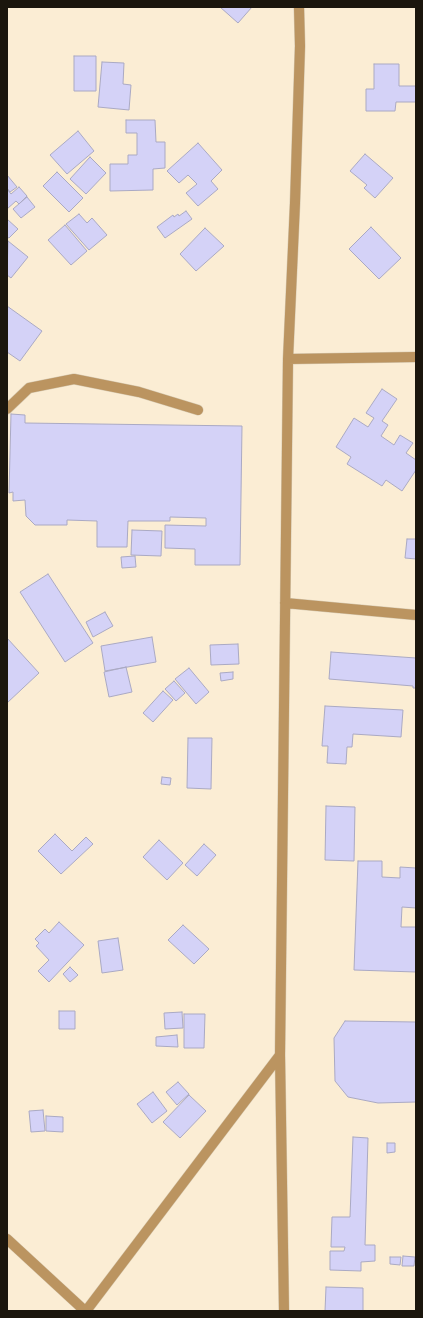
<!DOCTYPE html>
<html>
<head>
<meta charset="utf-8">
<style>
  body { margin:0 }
  #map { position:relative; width:423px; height:1318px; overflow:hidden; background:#fbedd4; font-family:"Roboto Condensed",sans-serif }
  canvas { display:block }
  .frame { position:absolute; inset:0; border:8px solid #1b160d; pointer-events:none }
</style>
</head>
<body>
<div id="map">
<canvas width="423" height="1318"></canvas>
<div class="frame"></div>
</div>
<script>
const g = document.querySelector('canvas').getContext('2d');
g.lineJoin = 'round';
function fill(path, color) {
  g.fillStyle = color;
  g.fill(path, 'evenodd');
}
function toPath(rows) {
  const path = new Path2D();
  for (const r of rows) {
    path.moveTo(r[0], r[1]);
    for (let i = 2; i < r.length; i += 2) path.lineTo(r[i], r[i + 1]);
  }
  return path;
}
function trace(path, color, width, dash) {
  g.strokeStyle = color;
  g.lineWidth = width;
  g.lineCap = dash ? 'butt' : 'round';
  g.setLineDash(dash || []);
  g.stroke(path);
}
const building = toPath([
  [220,7,252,7,238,23,220,7],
  [74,56,96,56,96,91,74,91,74,56],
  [102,62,124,63,123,84,131,85,129,110,98,107,102,62],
  [374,64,399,64,399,86,416,86,416,102,396,102,395,111,366,111,366,89,374,89,374,64],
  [126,120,155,120,156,142,165,142,165,168,153,169,153,190,110,191,110,164,128,164,128,155,137,155,137,133,126,133,126,120],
  [78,131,94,151,67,174,50,155,78,131],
  [198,143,222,170,211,181,218,189,198,206,186,193,197,184,188,175,179,183,167,171,198,143],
  [365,154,393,178,375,198,364,188,367,185,350,171,365,154],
  [90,157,106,173,86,194,70,179,90,157],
  [57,172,83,198,69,212,43,186,57,172],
  [7,175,17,187,10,192,7,188,7,175],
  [19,187,27,196,19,204,16,201,7,209,7,189,11,194,19,187],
  [27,197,35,207,21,218,13,209,27,197],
  [186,211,192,219,165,238,157,227,173,215,174,217,178,214,179,216,186,211],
  [79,214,87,223,92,218,107,235,89,250,66,224,79,214],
  [7,219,18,229,9,238,7,237,7,219],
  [65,225,87,251,71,265,48,240,65,225],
  [371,227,401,258,379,279,349,249,371,227],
  [205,228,224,246,196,271,180,254,205,228],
  [8,241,28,257,11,278,7,275,8,241],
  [7,306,42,331,20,361,7,352,7,306],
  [382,389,397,399,382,421,388,425,381,436,394,445,400,435,413,443,406,453,416,460,416,470,402,491,386,480,382,486,347,464,351,457,336,447,354,418,368,427,374,418,366,413,382,389],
  [11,414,25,415,25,423,242,426,240,565,195,565,195,549,165,548,165,525,206,526,206,518,170,517,170,521,128,521,127,547,97,547,97,521,67,520,67,525,35,525,26,516,25,500,13,501,13,492,9,493,11,414],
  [132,530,162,531,161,556,131,555,132,530],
  [407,539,416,539,416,559,405,558,407,539],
  [135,556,136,567,122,568,121,557,135,556],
  [48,574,93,643,65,662,20,592,48,574],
  [105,612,113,626,93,637,86,622,105,612],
  [152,637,156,662,105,671,101,646,152,637],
  [7,638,39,673,7,703,7,638],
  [238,644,239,664,211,665,210,645,238,644],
  [331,652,416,658,416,688,413,688,413,686,329,679,331,652],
  [126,667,132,692,109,697,104,672,126,667],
  [189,668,209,692,196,704,175,679,189,668],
  [233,672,233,679,221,681,220,673,233,672],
  [174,681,185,693,176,701,165,689,174,681],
  [163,691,173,700,153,722,143,713,163,691],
  [325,706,403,710,401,737,353,734,352,747,347,747,346,764,327,763,328,746,322,746,325,706],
  [188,738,212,738,211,789,187,788,188,738],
  [162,777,171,778,170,785,161,784,162,777],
  [326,806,355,807,354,861,325,860,326,806],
  [55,834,72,851,86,837,93,844,61,874,38,851,55,834],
  [159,840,183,863,167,880,143,857,159,840],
  [204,844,216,855,197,876,185,865,204,844],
  [358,861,382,861,382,877,400,878,400,867,416,868,416,908,402,907,401,927,416,927,416,972,354,970,358,861],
  [59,922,84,945,49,982,38,971,49,960,36,946,39,943,35,939,45,929,49,933,59,922],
  [183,925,209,949,194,964,168,940,183,925],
  [118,938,123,970,102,973,98,941,118,938],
  [70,967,78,975,70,982,63,974,70,967],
  [59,1011,75,1011,75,1029,59,1029,59,1011],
  [182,1012,183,1028,165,1029,164,1013,182,1012],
  [184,1014,205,1014,204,1048,184,1048,184,1014],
  [345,1021,416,1022,416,1102,378,1103,348,1097,335,1081,334,1038,345,1021],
  [177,1035,178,1047,156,1046,156,1037,177,1035],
  [178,1082,189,1094,177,1105,166,1092,178,1082],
  [153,1092,167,1111,152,1123,137,1104,153,1092],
  [189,1095,206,1111,180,1138,163,1122,189,1095],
  [43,1110,45,1131,31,1132,29,1111,43,1110],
  [46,1116,63,1117,63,1132,46,1131,46,1116],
  [353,1137,368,1138,365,1245,375,1245,375,1261,361,1262,361,1271,330,1270,330,1251,344,1251,345,1247,331,1247,332,1217,350,1217,353,1137],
  [387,1143,395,1143,395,1152,387,1153,387,1143],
  [403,1256,415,1257,414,1266,402,1266,403,1256],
  [390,1257,401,1257,400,1265,390,1264,390,1257],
  [326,1287,363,1288,363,1311,325,1311,326,1287]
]);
const street = toPath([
  [288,359,416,357],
  [7,409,29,388,74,379,139,392,198,410],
  [285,603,416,615],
  [7,1239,85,1311],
  [86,1311,280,1055],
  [284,1311,280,1055,288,359,295,203,300,46,299,7]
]);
fill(building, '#d4d2f7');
trace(building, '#aaa9c3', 1);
trace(street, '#d7cbb4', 11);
trace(street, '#bb9460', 10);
</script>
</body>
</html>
